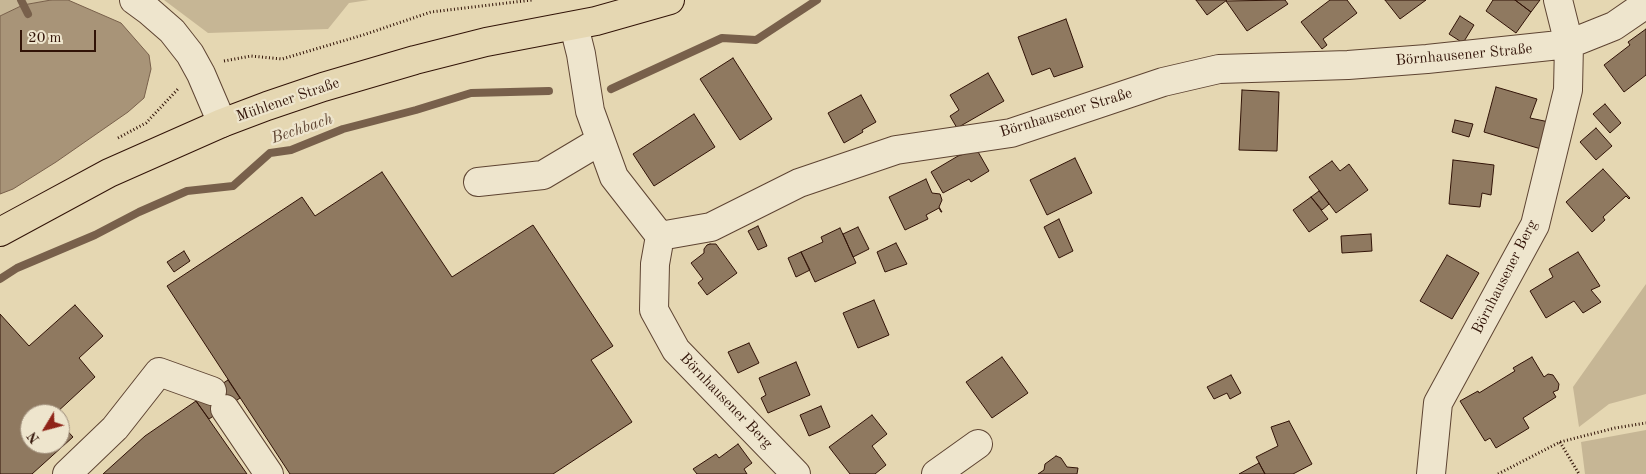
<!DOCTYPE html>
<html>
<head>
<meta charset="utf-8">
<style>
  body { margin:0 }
  #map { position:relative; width:1646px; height:474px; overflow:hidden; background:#e5d7b2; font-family:"Old Standard TT",serif }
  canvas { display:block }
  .north { position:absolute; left:20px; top:404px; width:50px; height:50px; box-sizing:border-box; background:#eee5cd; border:1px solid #a2917e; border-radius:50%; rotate:233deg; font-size:14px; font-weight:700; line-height:20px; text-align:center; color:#311307 }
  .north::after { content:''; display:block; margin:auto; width:18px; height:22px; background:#8f2418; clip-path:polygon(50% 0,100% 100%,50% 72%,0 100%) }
  .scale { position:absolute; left:20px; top:30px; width:76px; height:22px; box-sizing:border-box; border:2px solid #311307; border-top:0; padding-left:6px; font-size:15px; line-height:18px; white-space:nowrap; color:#311307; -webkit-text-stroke:4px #eee5cd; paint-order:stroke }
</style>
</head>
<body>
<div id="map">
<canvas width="1646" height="474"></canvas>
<div class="north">N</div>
<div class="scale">20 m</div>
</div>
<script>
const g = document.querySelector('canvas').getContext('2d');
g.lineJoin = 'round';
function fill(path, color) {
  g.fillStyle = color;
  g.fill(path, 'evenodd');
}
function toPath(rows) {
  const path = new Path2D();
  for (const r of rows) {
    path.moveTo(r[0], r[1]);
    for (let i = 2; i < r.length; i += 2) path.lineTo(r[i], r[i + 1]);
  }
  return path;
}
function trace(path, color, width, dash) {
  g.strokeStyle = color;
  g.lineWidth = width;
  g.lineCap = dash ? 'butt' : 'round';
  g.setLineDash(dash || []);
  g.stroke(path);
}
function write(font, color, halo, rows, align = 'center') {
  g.font = font + ' "Old Standard TT",serif';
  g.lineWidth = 4.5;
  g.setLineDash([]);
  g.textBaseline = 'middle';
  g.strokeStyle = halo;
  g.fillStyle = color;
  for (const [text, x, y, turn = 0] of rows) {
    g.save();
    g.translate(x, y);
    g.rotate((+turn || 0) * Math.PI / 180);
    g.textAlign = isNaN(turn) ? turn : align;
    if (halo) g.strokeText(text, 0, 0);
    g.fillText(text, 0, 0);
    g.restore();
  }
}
const green = toPath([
  [0,0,51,0,23,5,0,16],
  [164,0,369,0,349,3,328,29,208,33],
  [1646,284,1646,394,1609,404,1579,427,1573,387],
  [1646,430,1646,474,1585,474,1581,442]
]);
const water = toPath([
  [51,0,68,0,121,23,149,55,151,69,144,98,128,112,56,162,13,189,0,194,0,16,23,5,51,0]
]);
const stream = toPath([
  [21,0,28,14],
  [611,89,722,38,756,40,817,0],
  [0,279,17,268,95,235,139,212,187,191,233,186,270,153,291,150,343,129,416,110,471,93,549,91]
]);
const building = toPath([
  [1196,0,1227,0,1207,15,1196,0],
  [1285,0,1288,4,1247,31,1226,1,1285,0],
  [1330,0,1347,0,1357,13,1323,39,1327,45,1322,49,1301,22,1330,0],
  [1385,0,1426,0,1400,19,1385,0],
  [1493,0,1515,0,1531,12,1516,33,1486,11,1493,0],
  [1515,0,1540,0,1531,12,1515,0],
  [1460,16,1474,25,1463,43,1449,34,1460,16],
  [1066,19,1083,67,1054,77,1050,68,1032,75,1018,37,1066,19],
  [1646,29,1646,75,1624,92,1604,65,1630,45,1628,42,1646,29],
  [733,58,772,119,740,140,700,79,733,58],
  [988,73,1004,101,957,128,950,116,959,110,950,95,988,73],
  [1496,87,1537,99,1530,118,1549,122,1541,149,1484,132,1496,87],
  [1242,90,1279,92,1277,151,1239,150,1242,90],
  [861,95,876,122,862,130,863,132,844,143,828,113,861,95],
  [1605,104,1621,123,1610,133,1593,114,1605,104],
  [694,114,715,147,654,186,633,154,694,114],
  [1455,120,1473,124,1469,137,1452,132,1455,120],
  [1596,128,1612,146,1596,160,1580,142,1596,128],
  [977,150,989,171,971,182,969,179,943,193,931,172,958,156,977,150],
  [1075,158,1092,193,1047,215,1030,180,1075,158],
  [1453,160,1494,165,1491,195,1482,193,1480,207,1449,204,1453,160],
  [1332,161,1340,171,1349,164,1368,190,1336,213,1309,177,1332,161],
  [1603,169,1630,198,1629,199,1626,196,1603,217,1605,220,1592,232,1566,202,1603,169],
  [382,172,452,277,533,225,613,346,591,360,632,422,553,474,290,474,167,286,302,197,315,216,382,172],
  [926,179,932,193,940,194,942,200,939,207,942,212,941,212,939,208,926,215,928,219,905,230,889,197,926,179],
  [1319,191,1329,204,1322,210,1311,197,1319,191],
  [1311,197,1328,219,1309,232,1293,210,1311,197],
  [1059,219,1073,251,1059,258,1044,227,1059,219],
  [758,226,767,246,758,250,748,231,758,226],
  [858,227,869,249,853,257,843,234,858,227],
  [840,228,856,263,815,282,801,252,823,242,821,237,840,228],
  [1371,234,1372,251,1342,253,1341,236,1371,234],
  [896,243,907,264,885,272,877,252,896,243],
  [710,244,716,244,737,273,707,295,698,283,703,279,691,263,704,253,704,249,707,245,710,244],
  [184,251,190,261,174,272,167,262,184,251],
  [801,252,810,270,796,277,788,258,801,252],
  [1578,252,1600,286,1591,290,1601,302,1583,313,1574,301,1546,318,1530,291,1553,277,1549,269,1578,252],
  [1447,255,1479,273,1452,319,1420,301,1447,255],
  [874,300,889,335,858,348,843,313,874,300],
  [75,305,103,336,79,358,95,377,55,414,30,414,30,444,60,444,60,423,73,437,32,474,0,474,0,314,29,346,75,305],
  [749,343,759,363,738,373,728,352,749,343],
  [1002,357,1028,393,992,418,966,382,1002,357],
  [1532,357,1544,377,1548,374,1553,375,1559,384,1558,390,1553,392,1556,397,1523,418,1529,428,1496,448,1490,438,1485,441,1460,401,1478,391,1479,393,1515,371,1513,368,1532,357],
  [796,362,810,395,768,413,761,398,766,395,759,378,796,362],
  [1231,375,1241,393,1230,399,1227,393,1214,399,1207,387,1231,375],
  [228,380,240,398,209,419,196,401,228,380],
  [196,401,247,474,103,474,145,436,196,401],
  [821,406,830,427,809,436,800,415,821,406],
  [872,415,887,434,872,446,886,465,875,474,850,474,829,447,872,415],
  [1289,421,1312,464,1293,474,1265,474,1256,457,1278,446,1271,427,1289,421],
  [738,444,752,463,744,469,747,474,697,474,693,469,716,454,719,458,738,444],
  [1056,456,1061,458,1067,467,1078,468,1077,474,1038,474,1044,470,1045,464,1056,456],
  [1259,463,1265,474,1239,474,1259,463]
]);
const path = toPath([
  [224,61,251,56,282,59,363,35,431,12,532,0],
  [118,138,146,123,178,89],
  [1560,442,1579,474],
  [1498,474,1560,442,1615,428,1646,423]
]);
const minor = toPath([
  [134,0,149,11,172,31,190,54,201,74,222,123],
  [574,26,581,54,590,111,614,177,660,236,711,227,799,183,896,150,1011,133,1163,82,1219,69,1348,65,1427,59,1569,44,1614,26,1646,4],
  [478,182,543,175,600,141],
  [660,236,655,264,654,310,676,350,796,474],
  [225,409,269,474],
  [67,474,115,428,159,372,212,391],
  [936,474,978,444],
  [1431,474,1438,403,1535,225,1568,90,1569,44,1558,0]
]);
const major = toPath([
  [0,232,109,173,222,123,267,106,323,87,415,60,486,42,596,21,670,0]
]);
const streetNames = [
  ["Börnhausener Straße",1464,55,-5],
  ["Mühlener Straße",288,100,-19],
  ["Börnhausener Straße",1066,113,-17],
  ["Börnhausener Berg",1505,277,-63],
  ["Börnhausener Berg",726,401,46]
];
const waterNames = [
  ["Bechbach",302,129,-19]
];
fill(green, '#c6b695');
fill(water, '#a89478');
trace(water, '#78604b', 1);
trace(stream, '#78604b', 8);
fill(building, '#8f7960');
trace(building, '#311307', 1);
trace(minor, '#5e4432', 30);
trace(major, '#311307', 30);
trace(path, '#311307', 3, [1, 2.5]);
trace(minor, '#eee5cd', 28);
trace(major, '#e5d7b2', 28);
write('15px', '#311307', '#eee5cd', streetNames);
write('italic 16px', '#614734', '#eee5cd', waterNames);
</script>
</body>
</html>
